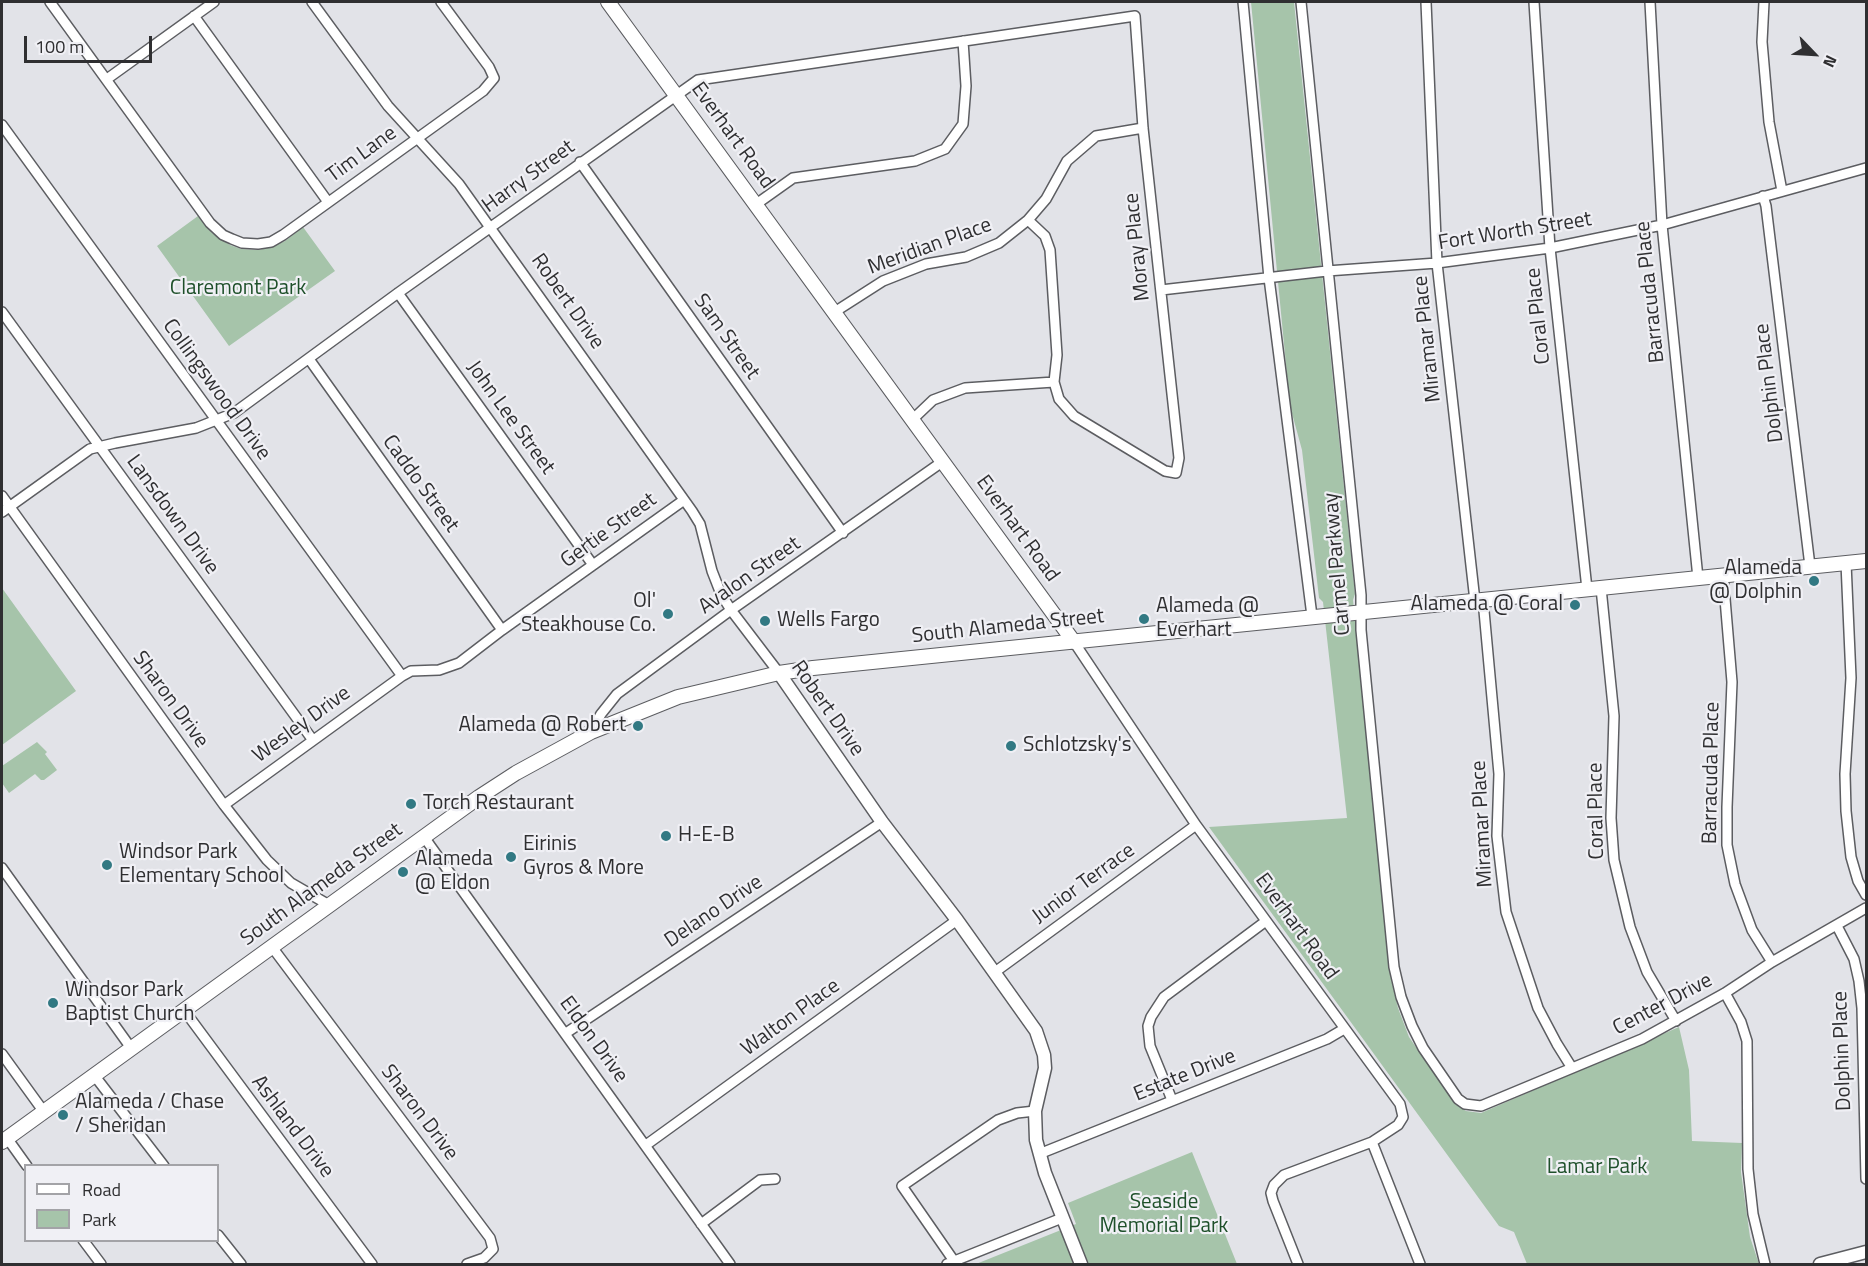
<!DOCTYPE html>
<html>
<head>
<meta charset="utf-8">
<style>
  body { margin:0 }
  #map { position:relative; width:1868px; height:1266px; overflow:hidden; background:#e2e3e8; font-family:"Titillium Web",sans-serif }
  canvas { display:block }
  .frame { position:absolute; inset:0; border:3px solid #2f2f31; pointer-events:none }
  .legend { position:absolute; left:24px; top:1164px; width:195px; height:78px; box-sizing:border-box; background:#f0f0f5; border:2px solid #a3a3a7; margin:0; padding:8px 10px; list-style:none; font-size:18px; color:#2f2f31 }
  .legend li { display:flex; align-items:center; gap:12px; height:30px }
  .legend b { width:30px; border:2px solid #a3a3a7 }
  .north { position:absolute; left:1784px; top:24px; width:60px; height:60px; -webkit-text-stroke:4px #f0f0f5; paint-order:stroke; rotate:115deg; font-size:16px; font-weight:700; line-height:24px; text-align:center; color:#2f2f31 }
  .north::after { content:''; display:block; margin:auto; width:21px; height:27px; background:#2f2f31; clip-path:polygon(50% 0,100% 100%,50% 72%,0 100%) }
  .scale { position:absolute; left:24px; top:36px; width:128px; height:27px; box-sizing:border-box; border:3px solid #2f2f31; border-top:0; padding-left:8px; font-size:18px; line-height:21px; white-space:nowrap; color:#2f2f31; -webkit-text-stroke:4px #f0f0f5; paint-order:stroke }
</style>
</head>
<body>
<div id="map">
<canvas width="1868" height="1266"></canvas>
<div class="frame"></div>
<ul class="legend">
<li><b style="height:8px;background:#fff"></b>Road</li>
<li><b style="height:16px;background:#a6c4aa"></b>Park</li>
</ul>
<div class="north">N</div>
<div class="scale">100 m</div>
</div>
<script>
const g = document.querySelector('canvas').getContext('2d');
g.lineJoin = 'round';
function fill(path, color) {
  g.fillStyle = color;
  g.fill(path, 'evenodd');
}
function toPath(rows) {
  const path = new Path2D();
  for (const r of rows) {
    path.moveTo(r[0], r[1]);
    for (let i = 2; i < r.length; i += 2) path.lineTo(r[i], r[i + 1]);
  }
  return path;
}
function trace(path, color, width, dash) {
  g.strokeStyle = color;
  g.lineWidth = width;
  g.lineCap = dash ? 'butt' : 'round';
  g.setLineDash(dash || []);
  g.stroke(path);
}
function write(font, color, halo, rows, align = 'center') {
  g.font = font + ' "Titillium Web",sans-serif';
  g.lineWidth = 4.5;
  g.setLineDash([]);
  g.textBaseline = 'middle';
  g.strokeStyle = halo;
  g.fillStyle = color;
  for (const [text, x, y, turn = 0] of rows) {
    g.save();
    g.translate(x, y);
    g.rotate((+turn || 0) * Math.PI / 180);
    g.textAlign = isNaN(turn) ? turn : align;
    if (halo) g.strokeText(text, 0, 0);
    g.fillText(text, 0, 0);
    g.restore();
  }
}
const green = toPath([
  [1251,2,1294,2,1355,594,1353,600,1391,979,1398,1008,1409,1037,1455,1104,1466,1111,1481,1113,1679,1027,1689,1070,1692,1141,1742,1143,1741,1172,1750,1237,1759,1264,1527,1264,1514,1232,1499,1226,1209,827,1347,818,1323,602,1319,598,1302,450,1290,406],
  [198,216,212,233,230,245,241,249,259,250,274,246,285,241,303,227,335,271,229,346,157,246],
  [2,588,76,691,2,745],
  [37,742,47,752,45,754,57,770,44,780,41,780,35,774,9,793,2,783,2,766],
  [1192,1152,1237,1264,976,1264,1076,1224,1068,1203]
]);
const minor = toPath([
  [50,2,210,223,223,235,232,239,242,243,258,244,271,242,283,235,483,91,494,78,489,67,441,2],
  [312,2,388,106,459,184,692,511,700,524,712,571,721,594,731,610,779,673],
  [1243,2,1269,278,1312,616],
  [1301,2,1361,595,1361,630,1394,967,1401,997,1412,1026,1423,1048,1458,1099,1465,1104,1481,1106,1642,1039,1725,993,1772,962,1866,908],
  [1426,2,1437,263,1475,601],
  [1534,2,1550,248,1587,589],
  [1650,2,1662,225,1698,578],
  [1764,2,1762,42,1769,122,1782,191],
  [194,16,328,202],
  [107,79,214,2],
  [2,125,402,676],
  [580,162,843,533],
  [1763,196,1766,206,1810,566],
  [755,205,793,178,915,161,945,149,963,124,966,86,963,41],
  [1161,290,1327,271,1437,263,1550,248,1662,225,1866,168],
  [398,293,593,565],
  [2,312,312,739],
  [833,313,883,281,926,264,966,257,999,243,1028,220,1046,199,1067,161,1096,136,1143,128],
  [309,359,502,630],
  [912,420,933,400,965,388,1054,382],
  [2,496,224,805,267,860,291,883,329,905],
  [2,512,90,449,115,443,196,428,234,413,398,293,698,80,1135,16,1143,128,1179,458,1176,473,1165,471,1074,416,1059,399,1054,382,1057,355,1050,250,1045,236,1028,220],
  [1846,563,1851,678,1845,774,1846,811,1851,857,1858,881,1866,895],
  [1723,575,1732,682,1727,807,1727,845,1735,884,1752,930,1772,962],
  [1601,588,1614,716,1611,818,1614,860,1630,927,1647,972,1676,1021],
  [1483,600,1499,774,1497,836,1506,912,1538,1008,1557,1044,1572,1068],
  [1074,642,1196,825,1400,1104,1403,1117,1398,1125,1372,1142,1284,1175,1274,1185,1271,1193,1273,1201,1298,1264],
  [591,732,601,714,617,694,731,610,942,462],
  [224,805,402,676,411,671,439,670,459,663,502,630,684,500],
  [424,837,730,1264],
  [2,868,131,1048],
  [1837,926,1854,959,1859,981,1862,1008,1866,1179],
  [272,947,490,1238,493,1249,484,1258,467,1264],
  [995,972,1196,825],
  [1725,993,1741,1022,1747,1041,1748,1169,1753,1214,1765,1264],
  [184,1010,372,1264],
  [566,1033,882,822],
  [2,1054,44,1112],
  [94,1075,164,1166],
  [1172,1100,1150,1046,1148,1026,1151,1017,1164,997,1266,921],
  [7,1138,27,1166],
  [1372,1142,1420,1264],
  [646,1145,957,920],
  [1039,1154,1327,1039,1344,1029],
  [701,1224,760,1180,775,1179],
  [218,1235,241,1264],
  [83,1240,101,1264],
  [954,1261,902,1186,998,1120,1017,1113,1035,1111],
  [947,1264,1062,1218]
]);
const tertiary = toPath([
  [779,673,882,822,957,920,1036,1031,1044,1055,1045,1068,1035,1111,1036,1140,1045,1173,1081,1264],
  [1820,1264,1866,1252]
]);
const secondary = toPath([
  [608,2,1074,642],
  [2,1142,479,797,516,773,591,732,678,697,779,673,813,668,1866,561]
]);
const markers = [
  [1814,581,6,"#327983"],
  [1575,605,6,"#327983"],
  [668,614,6,"#327983"],
  [1144,619,6,"#327983"],
  [765,621,6,"#327983"],
  [638,726,6,"#327983"],
  [1011,746,6,"#327983"],
  [411,804,6,"#327983"],
  [666,836,6,"#327983"],
  [511,857,6,"#327983"],
  [107,865,6,"#327983"],
  [403,872,6,"#327983"],
  [53,1003,6,"#327983"],
  [63,1115,6,"#327983"]
];
const streetNames = [
  ["Everhart Road",732,136,54],
  ["Tim Lane",362,155,-36],
  ["Harry Street",529,177,-36],
  ["Fort Worth Street",1515,232,-9],
  ["Meridian Place",930,247,-20],
  ["Moray Place",1138,247,-96],
  ["Barracuda Place",1651,292,-96],
  ["Robert Drive",567,302,55],
  ["Coral Place",1539,316,-96],
  ["Sam Street",726,337,55],
  ["Miramar Place",1428,339,-96],
  ["Dolphin Place",1770,383,-97],
  ["Collingswood Drive",216,390,54],
  ["John Lee Street",510,418,54],
  ["Caddo Street",420,484,54],
  ["Lansdown Drive",172,515,54],
  ["Everhart Road",1017,529,54],
  ["Gertie Street",609,531,-36],
  ["Carmel Parkway",1338,564,-95],
  ["Avalon Street",750,576,-35],
  ["South Alameda Street",1008,627,-6],
  ["Sharon Drive",170,700,54],
  ["Robert Drive",827,709,55],
  ["Wesley Drive",302,725,-36],
  ["Barracuda Place",1712,773,-89],
  ["Coral Place",1597,811,-91],
  ["Miramar Place",1483,824,-93],
  ["Junior Terrace",1084,884,-36],
  ["South Alameda Street",322,885,-36],
  ["Delano Drive",714,912,-34],
  ["Everhart Road",1296,927,54],
  ["Center Drive",1663,1005,-28],
  ["Walton Place",791,1018,-36],
  ["Eldon Drive",593,1040,54],
  ["Dolphin Place",1843,1051,-92],
  ["Estate Drive",1185,1076,-22],
  ["Sharon Drive",419,1113,53],
  ["Ashland Drive",292,1127,53]
];
const parkNames = [
  ["Claremont Park",238,289],
  ["Lamar Park",1597,1168],
  ["Seaside",1164,1203],
  ["Memorial Park",1164,1227]
];
const poiNames = [
  ["Alameda",1802,569,"right"],
  ["@ Dolphin",1802,593,"right"],
  ["Ol'",656,602,"right"],
  ["Steakhouse Co.",656,626,"right"],
  ["Alameda @ Coral",1563,605,"right"],
  ["Alameda @",1156,607],
  ["Everhart",1156,631],
  ["Wells Fargo",777,621],
  ["Alameda @ Robert",626,726,"right"],
  ["Schlotzsky's",1023,746],
  ["Torch Restaurant",423,804],
  ["H-E-B",678,836],
  ["Eirinis",523,845],
  ["Gyros & More",523,869],
  ["Windsor Park",119,853],
  ["Elementary School",119,877],
  ["Alameda",415,860],
  ["@ Eldon",415,884],
  ["Windsor Park",65,991],
  ["Baptist Church",65,1015],
  ["Alameda / Chase",75,1103],
  ["/ Sheridan",75,1127]
];
fill(green, '#a6c4aa');
trace(minor, '#5c5d61', 12);
trace(tertiary, '#5c5d61', 15);
trace(secondary, '#5c5d61', 16);
trace(minor, '#fff', 9);
trace(tertiary, '#fff', 12);
trace(secondary, '#fff', 14);
for (const [x, y, r, color] of markers) {
  const dot = new Path2D();
  dot.arc(x, y, r, 0, 2 * Math.PI);
  g.fillStyle = color;
  g.fill(dot);
  trace(dot, '#f0f0f5', 2);
}
write('21px', '#2f2f31', '#f0f0f5', streetNames);
write('21px', '#1e502a', '#f0f0f5', parkNames);
write('21px', '#2f2f31', '#f0f0f5', poiNames, 'left');
</script>
</body>
</html>
